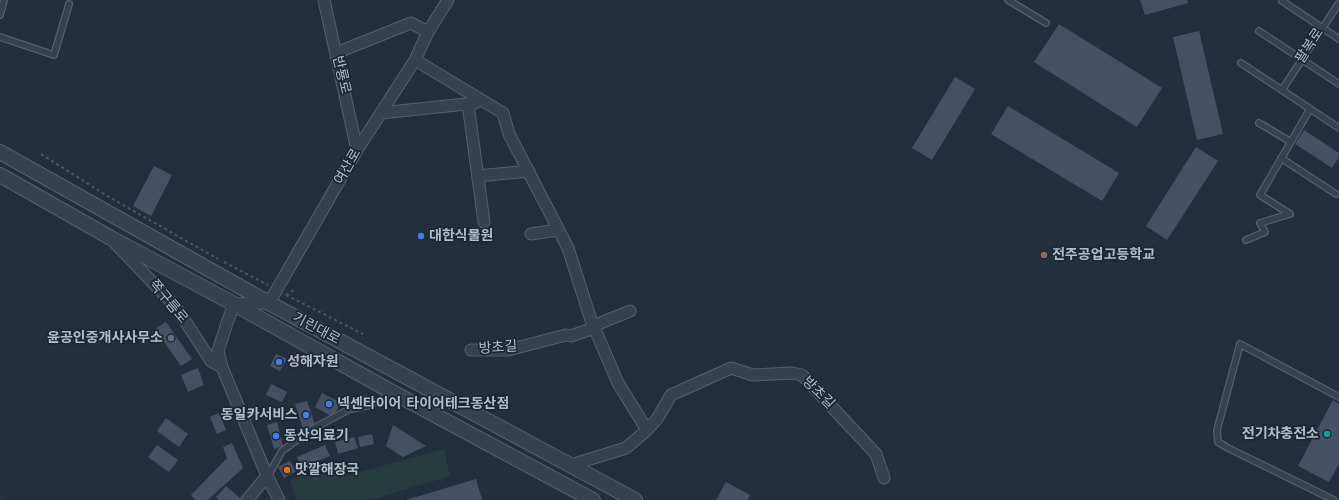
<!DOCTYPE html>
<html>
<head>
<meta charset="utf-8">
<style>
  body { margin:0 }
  canvas { display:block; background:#242f3e }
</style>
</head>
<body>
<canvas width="1339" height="500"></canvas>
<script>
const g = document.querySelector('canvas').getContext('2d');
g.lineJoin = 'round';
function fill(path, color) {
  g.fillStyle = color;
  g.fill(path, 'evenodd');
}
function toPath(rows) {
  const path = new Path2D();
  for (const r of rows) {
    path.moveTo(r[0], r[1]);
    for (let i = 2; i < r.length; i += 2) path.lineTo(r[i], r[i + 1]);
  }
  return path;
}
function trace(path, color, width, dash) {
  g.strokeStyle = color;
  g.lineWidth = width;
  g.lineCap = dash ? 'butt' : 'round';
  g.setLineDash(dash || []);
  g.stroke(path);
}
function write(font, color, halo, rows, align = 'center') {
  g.font = font + ' "DejaVu Sans","Noto Sans KR",sans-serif';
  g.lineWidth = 3.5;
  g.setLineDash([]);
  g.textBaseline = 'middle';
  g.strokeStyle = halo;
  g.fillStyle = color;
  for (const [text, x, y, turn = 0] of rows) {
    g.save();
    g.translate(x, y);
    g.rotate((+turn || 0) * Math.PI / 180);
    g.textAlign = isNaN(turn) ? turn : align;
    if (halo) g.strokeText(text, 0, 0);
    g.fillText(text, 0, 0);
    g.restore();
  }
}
const green = toPath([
  [444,449,450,476,370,500,296,500,290,480,329,463,338,478]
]);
const building = toPath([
  [1140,0,1187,0,1188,3,1145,15],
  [1059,24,1162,88,1137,127,1034,62],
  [1199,31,1223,134,1197,140,1173,37],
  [955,77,975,89,932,160,912,148],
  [1008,106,1119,173,1102,201,991,134],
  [1304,130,1339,153,1339,157,1332,168,1295,144],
  [1196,147,1218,161,1167,240,1146,226],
  [154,166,172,175,151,216,133,206],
  [166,322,192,359,181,366,155,329],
  [276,354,287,359,280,371,270,366],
  [198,368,204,385,188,392,181,375],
  [271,384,287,392,282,402,266,395],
  [322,393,341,403,333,417,315,407],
  [1333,400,1339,404,1339,464,1329,482,1298,466],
  [307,401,315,425,303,429,295,404],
  [219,413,226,430,217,434,210,417],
  [166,418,188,434,179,447,157,431],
  [277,422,283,446,274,449,267,425],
  [393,425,426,446,403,457,386,446],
  [372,434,374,444,360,447,358,437],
  [354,437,358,448,338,454,335,442],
  [232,443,243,468,208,500,196,500,191,495,227,458,223,447],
  [157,445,178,460,169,472,148,457],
  [325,445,330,456,302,468,297,457],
  [290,461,296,471,284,478,278,467],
  [476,479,482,500,406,500],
  [726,482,750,495,747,500,716,500],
  [226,486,241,499,240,500,219,500,216,497]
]);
const path = toPath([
  [41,154,109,197,218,259],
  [224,262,268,285],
  [286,295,363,334],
  [286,295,294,290],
  [0,499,0,500]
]);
const service = toPath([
  [1008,0,1046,23],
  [1282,1,1339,39],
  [0,15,4,0],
  [1259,31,1339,84],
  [0,37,54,55,69,4],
  [1241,63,1339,128],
  [1282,90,1339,3],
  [1259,123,1291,142],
  [1281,158,1336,194],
  [1246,240,1265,232,1260,223,1290,214,1260,195,1310,109],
  [268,476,282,451,312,429,350,409,371,405,393,393],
  [1334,500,1228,448,1218,442,1217,430,1240,344,1339,397]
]);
const minor = toPath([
  [324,0,357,150],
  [336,53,411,23,428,32],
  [415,60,503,113,509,134,568,248,591,320,618,383,647,430,626,448,571,465],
  [468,104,484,222],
  [381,113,475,103],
  [478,176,529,171],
  [531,234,558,230],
  [115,243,176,307,211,361,222,367],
  [593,326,630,311],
  [471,350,508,350,566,335,571,336,594,328],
  [647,430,657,419,671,395,731,368,753,375,792,373,802,375,876,454,884,478],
  [247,500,267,476],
  [279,500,267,476,222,367,218,351,226,326,234,304,269,303,357,150,415,60,428,32,448,0]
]);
const tertiary = toPath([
  [0,152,269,303,635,500],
  [0,175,111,238,234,304,394,393,593,500]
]);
const markers = [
  [421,236,4,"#3f7fe0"],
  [1044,255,4,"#8d6e63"],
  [171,338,4,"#5c6f8a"],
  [279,362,4,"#3f7fe0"],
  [329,404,4,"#3f7fe0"],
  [306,415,4,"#3f7fe0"],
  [1327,434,4,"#0f9aa8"],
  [276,436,4,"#3f7fe0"],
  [287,470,4,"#e8710a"]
];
const streetNames = [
  ["팔복로",1310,46,-57],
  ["반룡로",341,75,77],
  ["여산로",348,167,-60],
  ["쪽구름로",168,302,50],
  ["기린대로",316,329,28],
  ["방초길",498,348,-4],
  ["방초길",818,393,45]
];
const poiNames = [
  ["대한식물원",429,236],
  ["전주공업고등학교",1052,255],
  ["윤공인중개사사무소",163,338,"right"],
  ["성해자원",287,362],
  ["넥센타이어 타이어테크동산점",337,404],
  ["동일카서비스",298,415,"right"],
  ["전기차충전소",1319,434,"right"],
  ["동산의료기",284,436],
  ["맛깔해장국",295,470]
];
fill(green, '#263c3f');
fill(building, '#455162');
trace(service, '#565f6c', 8);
trace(minor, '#565f6c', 13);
trace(tertiary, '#565f6c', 16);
trace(path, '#44595c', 2, [3, 3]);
trace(service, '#38414e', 5.5);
trace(minor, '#38414e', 11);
trace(tertiary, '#38414e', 14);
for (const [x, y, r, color] of markers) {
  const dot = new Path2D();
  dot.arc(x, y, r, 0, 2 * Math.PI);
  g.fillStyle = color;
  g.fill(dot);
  trace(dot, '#1d2633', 1.5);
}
write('14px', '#b4bcc9', '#1d2633', streetNames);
write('bold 14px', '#b4bcc9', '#1d2633', poiNames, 'left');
</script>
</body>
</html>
